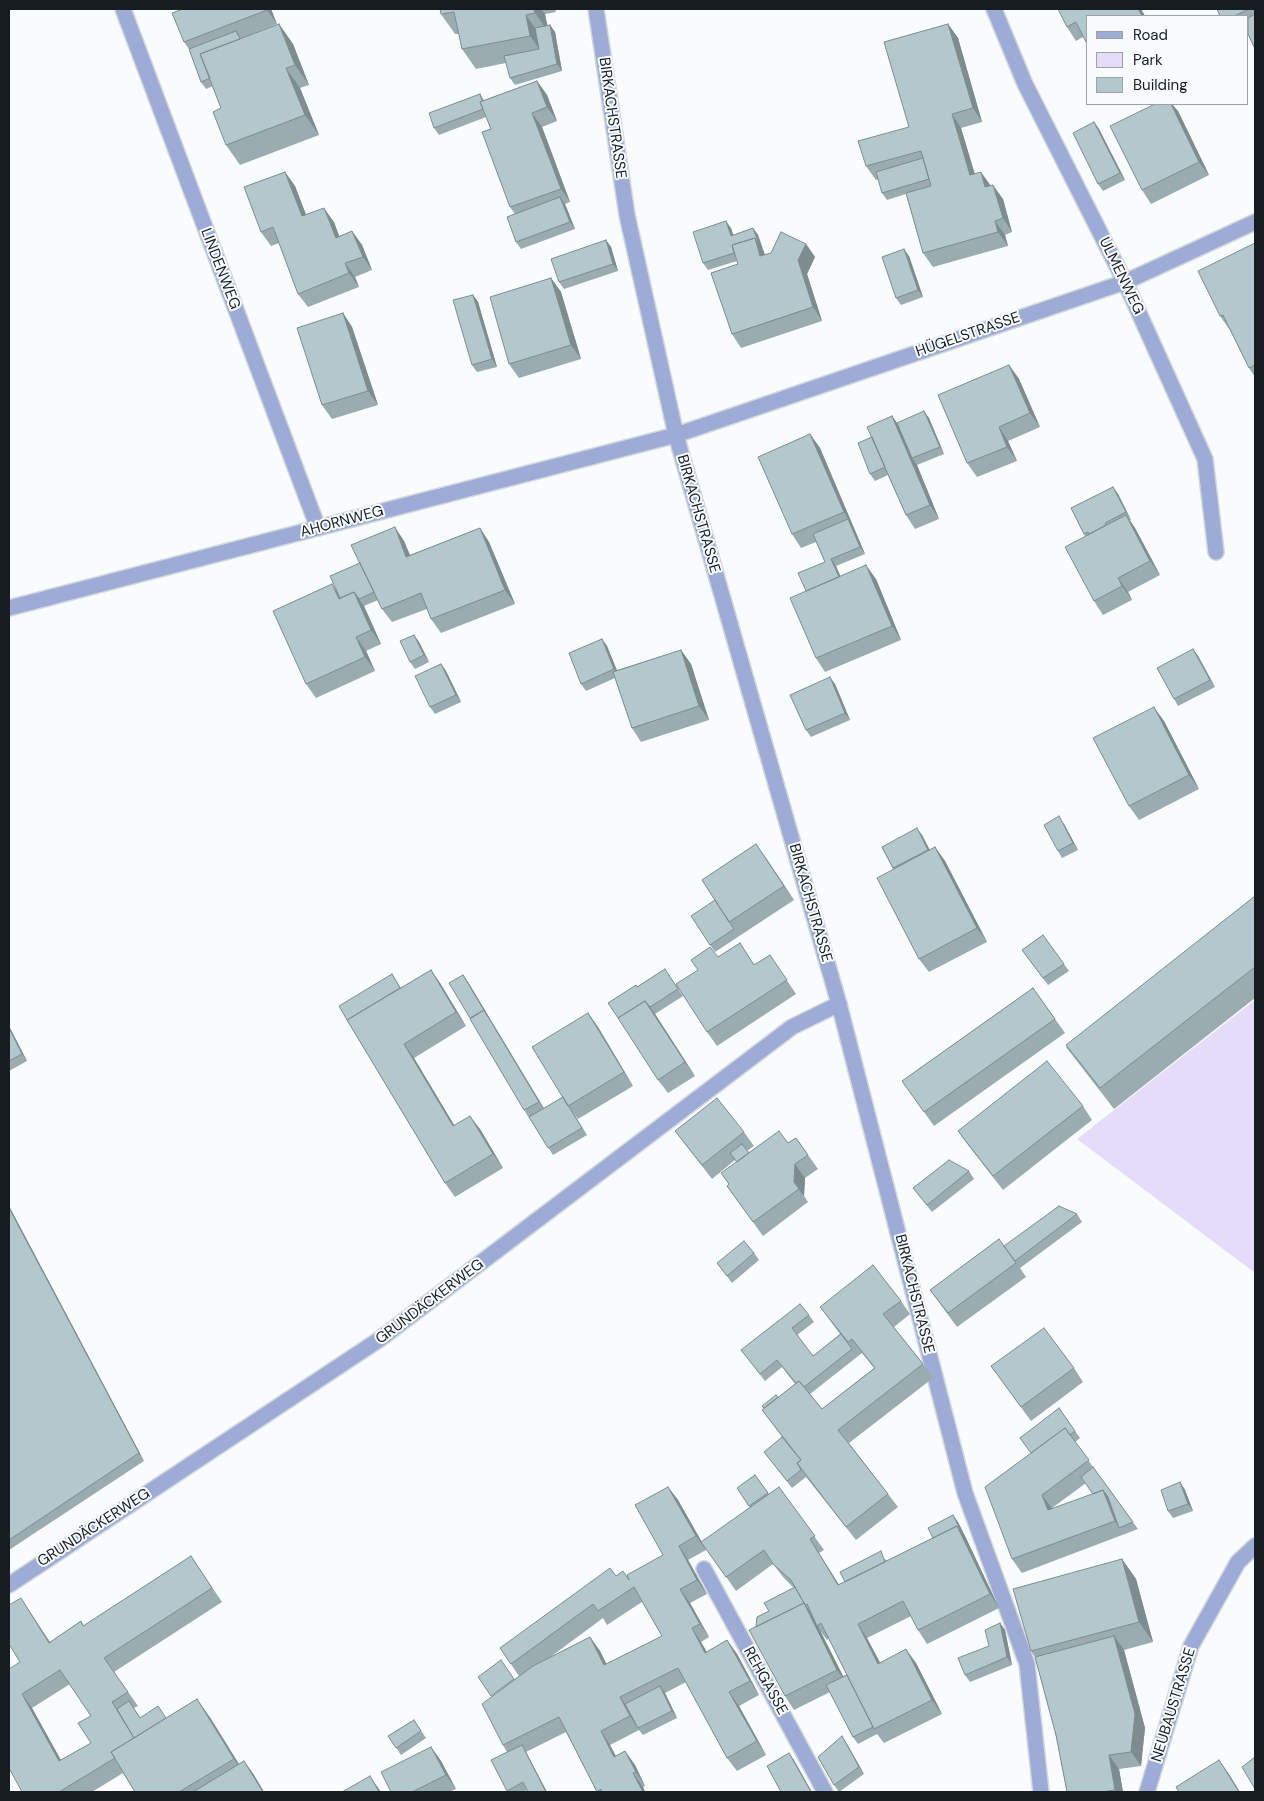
<!DOCTYPE html>
<html>
<head>
<meta charset="utf-8">
<style>
  body { margin:0 }
  #map { position:relative; width:1264px; height:1801px; overflow:hidden; background:#f9fcff; font-family:"DM Sans",sans-serif }
  canvas { display:block }
  .frame { position:absolute; inset:0; border:10px solid #161c20; pointer-events:none }
  .legend { position:absolute; left:1086px; top:15px; width:162px; height:90px; box-sizing:border-box; background:#f9fcff; border:1px solid #9ea2a6; margin:0; padding:6px 9px; list-style:none; font-size:15px; color:#161c20 }
  .legend li { display:flex; align-items:center; gap:10px; height:25px }
  .legend b { width:25px; border:1px solid #9ea2a6 }
</style>
</head>
<body>
<div id="map">
<canvas width="1264" height="1801"></canvas>
<div class="frame"></div>
<ul class="legend">
<li><b style="height:6px;background:#9dacd7"></b>Road</li>
<li><b style="height:14px;background:#e4dcf9"></b>Park</li>
<li><b style="height:14px;background:#b3c8cc"></b>Building</li>
</ul>
</div>
<script>
const g = document.querySelector('canvas').getContext('2d');
g.lineJoin = 'round';
function fill(path, color) {
  g.fillStyle = color;
  g.fill(path, 'evenodd');
}
function toPath(rows) {
  const path = new Path2D();
  for (const r of rows) {
    path.moveTo(r[0], r[1]);
    for (let i = 2; i < r.length; i += 2) path.lineTo(r[i], r[i + 1]);
  }
  return path;
}
function trace(path, color, width, dash) {
  g.strokeStyle = color;
  g.lineWidth = width;
  g.lineCap = dash ? 'butt' : 'round';
  g.setLineDash(dash || []);
  g.stroke(path);
}
function write(font, color, halo, rows, align = 'center') {
  g.font = font + ' "DM Sans",sans-serif';
  g.lineWidth = 4;
  g.setLineDash([]);
  g.textBaseline = 'middle';
  g.strokeStyle = halo;
  g.fillStyle = color;
  for (const [text, x, y, turn = 0] of rows) {
    g.save();
    g.translate(x, y);
    g.rotate((+turn || 0) * Math.PI / 180);
    g.textAlign = isNaN(turn) ? turn : align;
    if (halo) g.strokeText(text, 0, 0);
    g.fillText(text, 0, 0);
    g.restore();
  }
}
const green = toPath([
  [1255,1000,1255,1273,1077,1139]
]);
const lane = toPath([
  [1125,282,1205,459,1216,552],
  [704,1569,825,1792],
  [9,1585,380,1339,792,1027,839,1004]
]);
const street = toPath([
  [123,9,318,528],
  [596,9,627,215,676,435,839,1004,965,1493,1027,1664,1041,1792],
  [994,9,1025,84,1125,282],
  [9,608,676,435,1125,282,1255,222],
  [1147,1792,1191,1646,1238,1562,1255,1546]
]);
const wall = toPath([
  [183,9,271,9,277,24,242,38,279,24,293,44,309,85,300,88,319,135,240,165,226,145,221,108,213,86,206,89,201,82,189,49,184,42],
  [440,9,555,9,556,12,545,14,547,25,550,25,555,32,562,71,515,85,510,78,506,63,476,69,462,49,459,34,455,34,441,14],
  [1058,9,1141,9,1145,16,1083,37,1076,41,1067,27],
  [1217,9,1255,9,1255,49,1248,34,1248,16,1220,16],
  [948,24,958,38,982,122,961,128,975,174,991,186,1003,199,1012,232,1005,235,1008,246,933,267,923,253,906,194,887,200,882,193,879,179,876,180,866,166,909,127],
  [537,81,547,95,557,121,542,127,570,202,565,204,575,229,521,249,516,242,515,214,510,207,491,129,486,117,439,135,434,128,480,94,484,100],
  [1178,111,1209,175,1151,204,1142,190],
  [1094,122,1099,129,1125,180,1103,191,1098,184],
  [285,172,295,186,306,215,334,222,339,236,352,231,362,245,372,270,355,277,359,287,308,307,298,294,279,243,271,246,261,232],
  [731,228,733,235,753,228,758,235,765,255,806,244,815,257,807,274,822,321,741,348,732,334,738,264,737,261,708,270,703,263],
  [606,240,611,247,618,271,564,289,559,282],
  [1255,243,1255,377,1249,368,1230,330,1220,316],
  [909,256,923,297,901,305,896,298],
  [551,278,561,292,581,359,519,378,509,364],
  [473,295,478,302,497,367,477,372,472,365],
  [343,313,352,327,378,405,332,419,322,405],
  [1009,365,1019,379,1040,427,1008,441,1017,461,977,477,967,463],
  [892,416,897,423,929,418,944,454,917,465,939,519,915,529,906,515,888,475,875,481,870,474,872,437],
  [810,434,820,448,865,554,836,566,840,576,876,579,901,640,825,672,816,658,806,591,825,562,816,542,801,548,792,534],
  [1113,487,1118,494,1131,520,1130,520,1135,528,1160,575,1128,592,1132,600,1103,615,1094,601,1085,536,1071,508],
  [480,528,489,542,515,604,441,633,431,619,427,609,392,622,382,609,378,600,364,606,381,644,366,651,375,671,316,698,306,684,336,591,360,563,404,541,410,555],
  [414,635,419,642,429,662,415,669,410,662],
  [602,639,607,646,617,670,681,650,691,664,709,720,641,742,632,728,615,678,586,691,581,684],
  [1193,649,1198,656,1215,687,1178,706,1174,699],
  [441,664,446,671,461,702,435,714,430,707],
  [835,684,850,720,811,737,806,730],
  [1164,721,1199,789,1139,820,1129,806],
  [1064,824,1078,850,1062,858,1058,851],
  [922,835,930,850,935,847,945,861,987,942,929,972,919,959,893,869,882,847],
  [766,858,794,900,715,952,710,945,715,900],
  [1255,896,1255,998,1114,1109,1066,1047],
  [1043,935,1069,971,1048,985,1022,950],
  [740,943,754,965,770,955,796,994,717,1046,707,1032,718,957],
  [665,969,683,996,655,1014,695,1076,668,1093,658,1080,636,985,637,987],
  [431,970,440,983,466,1026,414,1058,454,1125,480,1129,503,1168,455,1197,445,1183,347,1020,392,974,401,988],
  [468,982,544,1108,563,1097,588,1013,598,1027,633,1086,578,1119,573,1112,587,1135,553,1155,524,1110,470,1018],
  [1033,988,1065,1033,934,1126,902,1081],
  [9,1026,27,1061,9,1071],
  [1083,1106,1092,1120,1003,1190,968,1145,958,1131],
  [675,1131,744,1132,754,1146,747,1151,749,1153,788,1143,796,1138,818,1169,805,1178,804,1196,808,1202,763,1236,727,1186,729,1184,736,1162,735,1160,712,1179,685,1144],
  [969,1171,974,1179,932,1212,913,1188],
  [9,1206,144,1461,9,1550],
  [1077,1214,1082,1222,1020,1268,1026,1277,957,1327,930,1290,1004,1246],
  [754,1253,759,1260,732,1283,717,1263],
  [901,1301,910,1314,894,1327,923,1364,933,1378,849,1443,888,1494,898,1507,856,1540,806,1477,792,1488,764,1452,789,1446,762,1410,795,1384,782,1367,765,1381,741,1350,809,1315,814,1322,797,1335,813,1356,840,1334,820,1307],
  [862,1353,874,1368,822,1409,810,1394],
  [991,1366,1074,1368,1083,1382,1031,1421],
  [1059,1408,1080,1438,1075,1442,1138,1529,1022,1573,1012,1559],
  [1086,1483,1093,1494,1052,1509,1052,1508],
  [755,1475,769,1494,779,1487,824,1550,819,1553,839,1585,885,1559,887,1561,933,1538,958,1522,999,1608,927,1644,918,1630,911,1616,867,1638,880,1662,916,1663,942,1714,884,1743,877,1734,858,1744,853,1737,830,1692,794,1710,785,1696,756,1627,769,1611,794,1588,784,1578,773,1564,736,1591,703,1544,706,1550,688,1560,707,1594,690,1603,709,1637,701,1642,707,1652,727,1640,737,1654,759,1695,739,1706,766,1755,737,1771,727,1758,686,1682,665,1693,677,1718,643,1735,639,1730,610,1745,616,1756,625,1751,635,1765,645,1786,643,1787,645,1792,596,1792,597,1792,566,1732,526,1752,547,1792,528,1792,527,1790,522,1792,508,1792,491,1760,507,1752,503,1745,491,1697,519,1676,500,1648,616,1576,628,1578,663,1555,668,1487,678,1500,702,1542,750,1508,737,1488],
  [642,1602,662,1636,606,1664,600,1651,590,1637,549,1658,603,1618,607,1625],
  [819,1629,827,1640,829,1638,847,1675,843,1676],
  [1180,1482,1185,1490,1193,1511,1173,1518,1168,1511],
  [191,1556,222,1602,114,1672,138,1706,134,1708,140,1718,166,1718,197,1699,211,1719,239,1764,244,1761,254,1775,264,1792,135,1792,123,1773,92,1792,22,1792,20,1662,21,1598,50,1642,81,1621,84,1626],
  [70,1684,91,1716,91,1743,61,1760,32,1708],
  [1122,1559,1136,1579,1153,1642,1124,1650,1145,1728,1141,1766,1119,1769,1123,1792,1067,1792,1056,1735,1035,1657,1031,1651],
  [1000,1623,1005,1630,1012,1665,970,1682,965,1675,989,1646],
  [414,1720,426,1738,401,1755,388,1736],
  [842,1736,847,1744,864,1774,839,1792,834,1785],
  [431,1747,441,1761,456,1789,449,1792,391,1792]
]);
const shadedWall = toPath([
  [267,9,271,9,277,24,267,10],
  [534,9,541,9,545,14,549,33,535,13],
  [1138,9,1141,9,1145,16,1142,16],
  [526,15,540,35,544,56,530,36],
  [279,24,293,44,309,85,295,65],
  [948,24,958,38,982,122,973,108],
  [550,25,555,32,562,71,557,64],
  [286,68,300,88,319,135,305,115],
  [537,81,547,95,557,121,547,107],
  [1171,104,1172,104,1178,111,1209,175,1199,162],
  [532,113,542,127,570,202,561,189],
  [952,114,961,128,979,189,970,175],
  [1094,122,1099,129,1125,180,1120,173],
  [285,172,295,186,312,230,302,216],
  [981,172,991,186,985,187],
  [993,185,1003,199,1012,232,1003,218],
  [560,197,565,204,575,229,570,222],
  [324,208,334,222,345,252,336,238],
  [726,221,731,228,736,243,731,236],
  [995,221,1005,235,1008,246,998,232],
  [753,228,758,235,770,270,760,256,755,238],
  [352,231,362,245,372,270,363,257],
  [606,240,611,247,618,271,613,264],
  [806,244,815,257,807,274,822,321,813,307,798,260],
  [904,249,909,256,923,297,918,290],
  [345,263,355,277,359,287,349,273],
  [551,278,561,292,581,359,571,345],
  [473,295,478,302,497,367,492,359],
  [343,313,352,327,378,405,368,391],
  [1009,365,1019,379,1040,427,1030,413],
  [924,411,929,418,944,454,940,447],
  [892,416,902,430,912,458,917,465,939,519,930,505],
  [999,427,1008,441,1017,461,1007,447],
  [810,434,820,448,865,554,860,547,848,519,844,512],
  [1113,487,1118,494,1131,520,1126,512],
  [1126,515,1135,528,1160,575,1150,561],
  [395,527,404,541,416,570,406,557],
  [480,528,489,542,515,604,505,590],
  [831,559,836,566,847,591,842,584],
  [866,565,876,579,901,640,892,626],
  [1118,578,1128,592,1132,600,1122,586],
  [332,584,341,598,339,599],
  [354,592,364,606,381,644,371,630],
  [414,635,419,642,429,662,424,655],
  [356,637,366,651,375,671,365,657],
  [602,639,607,646,619,676,614,669],
  [1193,649,1198,656,1215,687,1210,680],
  [681,650,691,664,709,720,699,706],
  [441,664,446,671,461,702,456,695],
  [830,677,835,684,850,720,845,713],
  [1154,707,1164,721,1199,789,1189,775],
  [1059,816,1064,824,1078,850,1073,843],
  [917,828,922,835,933,857,928,850],
  [756,844,766,858,794,900,784,886],
  [935,847,945,861,987,942,977,928],
  [431,970,440,983,466,1026,456,1012],
  [463,975,468,982,493,1024,488,1017],
  [645,1001,655,1014,695,1076,685,1062],
  [484,1010,493,1024,548,1116,539,1102],
  [588,1013,598,1027,633,1086,624,1072],
  [9,1026,27,1061,22,1054,9,1028],
  [404,1044,414,1058,463,1140,453,1126],
  [470,1116,480,1129,503,1168,493,1154],
  [795,1164,805,1178,804,1196,808,1202,794,1182],
  [9,1206,144,1461,139,1453,9,1208],
  [1180,1482,1185,1490,1193,1511,1188,1504],
  [668,1487,678,1500,706,1550,696,1536],
  [1103,1490,1113,1504,1119,1528,1115,1521],
  [1042,1495,1052,1508,1058,1524,1048,1510],
  [953,1515,958,1522,967,1540,999,1608,990,1594,957,1526],
  [810,1539,819,1553,848,1599,838,1585],
  [679,1546,688,1560,707,1594,697,1580],
  [1122,1559,1136,1579,1153,1642,1139,1622],
  [680,1589,690,1603,709,1637,700,1624],
  [21,1598,30,1612,59,1657,49,1643],
  [804,1603,814,1618,847,1684,837,1670],
  [1000,1623,1005,1630,1012,1665,1007,1657],
  [858,1624,867,1638,887,1677,878,1664],
  [692,1628,701,1642,715,1667,705,1653],
  [1114,1636,1124,1650,1145,1728,1141,1766,1131,1752],
  [590,1637,600,1651,614,1679,604,1665],
  [727,1640,737,1654,759,1695,750,1681],
  [906,1649,916,1663,942,1714,932,1700],
  [660,1686,665,1693,677,1718,672,1711],
  [729,1692,739,1706,766,1755,757,1741],
  [22,1694,32,1708,69,1775,59,1761],
  [620,1697,630,1711,640,1730,630,1716],
  [197,1699,211,1719,248,1779,234,1759],
  [601,1731,610,1745,623,1771,614,1757],
  [842,1736,847,1744,864,1774,859,1767],
  [522,1745,526,1752,547,1792,546,1792],
  [431,1747,441,1761,456,1789,446,1775],
  [625,1751,635,1765,645,1786,636,1772],
  [789,1753,794,1760,812,1792,811,1792],
  [1109,1755,1119,1769,1123,1792,1117,1792,1115,1790],
  [1219,1760,1229,1774,1240,1792,1239,1792],
  [244,1761,254,1775,264,1792,263,1792],
  [633,1773,643,1787,645,1792,643,1792],
  [370,1776,381,1792,379,1792]
]);
const building = toPath([
  [183,9,267,9,267,10,184,42,172,13,183,9],
  [440,9,534,9,535,13,526,15,530,36,462,49,454,12,441,14,440,9],
  [1058,9,1138,9,1142,16,1088,16,1088,46,1076,22,1067,27,1058,9],
  [1217,9,1249,9,1234,16,1220,16,1217,9],
  [1255,14,1255,49,1248,34,1248,18,1255,14],
  [279,24,295,65,286,68,305,115,226,145,213,112,221,108,200,54,279,24],
  [948,24,973,108,952,114,970,175,981,172,985,187,993,185,1003,218,995,221,998,232,923,253,906,193,931,186,921,151,866,166,858,141,909,127,884,42,948,24],
  [550,25,557,64,510,78,504,56,539,49,535,28,550,25],
  [236,31,240,39,200,54,210,78,201,82,189,49,236,31],
  [537,81,547,107,532,113,561,189,510,207,482,132,491,129,480,102,537,81],
  [480,94,482,101,480,102,483,109,434,128,429,113,480,94],
  [1155,104,1171,104,1199,162,1142,190,1110,126,1155,104],
  [1094,122,1120,173,1098,184,1073,133,1094,122],
  [923,158,929,179,882,193,876,172,923,158],
  [285,172,302,216,324,208,336,238,352,231,363,257,345,263,349,273,298,294,273,227,261,232,244,187,285,172],
  [560,197,570,222,516,242,507,217,560,197],
  [726,221,731,236,753,228,759,244,755,238,732,245,734,253,703,263,693,232,726,221],
  [781,232,806,244,798,260,813,307,732,334,711,273,738,264,732,245,755,238,760,256,771,253,781,232],
  [606,240,613,264,559,282,551,259,606,240],
  [1255,243,1255,365,1249,368,1223,315,1220,316,1198,271,1255,243],
  [904,249,918,290,896,298,882,257,904,249],
  [551,278,571,345,509,364,490,297,551,278],
  [473,295,492,359,472,365,453,300,473,295],
  [343,313,368,391,322,405,297,328,343,313],
  [1009,365,1030,413,999,427,1007,447,967,463,938,395,1009,365],
  [924,411,940,447,912,458,897,423,924,411],
  [892,416,930,505,906,515,867,427,892,416],
  [810,434,844,512,792,534,758,457,810,434],
  [872,437,885,467,870,474,858,443,872,437],
  [1113,487,1126,512,1105,523,1106,525,1089,534,1088,532,1084,534,1071,508,1113,487],
  [1126,515,1150,561,1118,578,1122,586,1094,601,1065,547,1126,515],
  [848,519,860,547,831,559,839,577,806,591,798,573,825,562,813,534,848,519],
  [395,527,406,557,480,528,505,590,431,619,421,593,382,609,351,545,395,527],
  [360,563,374,592,359,599,354,592,340,598,330,576,360,563],
  [866,565,892,626,816,658,790,598,866,565],
  [332,584,339,599,354,592,371,630,356,637,365,657,306,684,273,611,332,584],
  [414,635,424,655,410,662,400,641,414,635],
  [602,639,614,669,581,684,569,653,602,639],
  [1193,649,1210,680,1174,699,1157,668,1193,649],
  [681,650,699,706,632,728,613,672,681,650],
  [441,664,456,695,430,707,415,676,441,664],
  [830,677,845,713,806,730,790,695,830,677],
  [1154,707,1189,775,1129,806,1093,738,1154,707],
  [1059,816,1073,843,1058,851,1044,825,1059,816],
  [917,828,928,850,893,868,882,847,917,828],
  [756,844,784,886,729,922,702,880,756,844],
  [935,847,977,928,919,959,877,878,935,847],
  [1255,896,1255,967,1100,1088,1066,1045,1255,896],
  [715,900,734,929,710,945,691,916,715,900],
  [1043,935,1064,964,1043,978,1022,950,1043,935],
  [740,943,754,965,770,955,787,980,707,1032,676,984,698,970,691,960,710,947,718,957,740,943],
  [665,969,678,989,650,1007,645,1001,618,1018,608,1003,636,985,637,987,665,969],
  [431,970,456,1012,404,1044,453,1126,470,1116,493,1154,445,1183,347,1020,431,970],
  [392,974,400,988,347,1020,339,1006,392,974],
  [463,975,488,1017,484,1010,470,1018,449,983,463,975],
  [1033,988,1055,1019,924,1112,902,1081,1033,988],
  [645,1001,685,1062,658,1080,618,1018,645,1001],
  [484,1010,539,1102,524,1110,470,1019,484,1010],
  [588,1013,624,1072,568,1106,532,1047,588,1013],
  [9,1028,22,1054,9,1061,9,1028],
  [1047,1061,1083,1106,993,1176,958,1131,1047,1061],
  [563,1097,582,1128,548,1148,529,1117,563,1097],
  [717,1098,744,1132,702,1165,675,1131,717,1098],
  [779,1131,788,1143,796,1138,808,1155,795,1164,794,1182,799,1189,753,1222,727,1186,729,1184,721,1173,779,1131],
  [742,1144,749,1153,737,1162,730,1153,742,1144],
  [949,1160,969,1171,927,1205,913,1188,949,1160],
  [1059,1206,1077,1214,1015,1261,1004,1246,1059,1206],
  [9,1208,139,1453,9,1540,9,1208],
  [999,1239,1016,1263,948,1313,930,1290,999,1239],
  [744,1241,754,1253,727,1276,717,1263,744,1241],
  [873,1265,901,1301,883,1314,923,1364,838,1430,888,1494,846,1527,797,1463,801,1460,762,1410,799,1381,822,1409,875,1368,852,1339,848,1342,820,1307,873,1265],
  [800,1304,809,1315,792,1328,813,1356,841,1334,852,1349,804,1387,799,1381,796,1383,777,1360,760,1374,741,1350,800,1304],
  [1044,1328,1074,1368,1021,1407,991,1366,1044,1328],
  [776,1395,778,1397,764,1408,762,1406,776,1395],
  [1059,1408,1075,1431,1070,1435,1065,1428,1031,1453,1020,1438,1059,1408],
  [1065,1428,1089,1460,1042,1495,1048,1510,1103,1490,1115,1521,1012,1559,985,1487,1065,1428],
  [782,1437,801,1460,797,1463,801,1470,787,1481,764,1452,782,1437],
  [1093,1467,1133,1522,1119,1528,1108,1497,1103,1490,1093,1494,1081,1477,1093,1467],
  [755,1475,768,1493,749,1506,737,1488,755,1475],
  [1180,1482,1188,1504,1168,1511,1161,1490,1180,1482],
  [668,1487,696,1536,679,1546,697,1580,680,1589,700,1624,692,1628,705,1653,727,1640,750,1681,729,1692,757,1741,727,1758,678,1668,620,1697,630,1716,601,1731,614,1757,625,1751,636,1772,633,1773,643,1792,602,1792,601,1789,597,1792,559,1717,503,1745,482,1704,533,1666,590,1637,604,1665,662,1636,634,1587,598,1611,593,1604,511,1664,500,1648,610,1568,616,1576,623,1571,629,1580,627,1575,663,1555,635,1505,668,1487],
  [779,1487,815,1536,810,1539,838,1585,957,1526,990,1594,918,1630,903,1601,858,1624,878,1664,906,1649,932,1700,874,1729,821,1623,817,1626,807,1604,805,1605,791,1580,774,1565,764,1550,726,1577,701,1542,779,1487],
  [953,1515,962,1533,957,1526,933,1538,928,1528,953,1515],
  [881,1551,885,1562,845,1582,840,1572,881,1551],
  [191,1556,212,1588,104,1658,128,1692,112,1702,134,1738,111,1752,115,1758,59,1792,22,1792,9,1768,9,1669,20,1662,9,1644,9,1605,21,1598,49,1643,81,1621,83,1626,191,1556],
  [60,1670,91,1716,78,1723,91,1743,59,1761,22,1694,60,1670],
  [1122,1559,1139,1622,1031,1651,1013,1589,1122,1559],
  [795,1587,804,1603,756,1627,757,1617,769,1611,764,1603,795,1587],
  [804,1603,837,1670,785,1696,749,1630,804,1603],
  [1000,1623,1007,1657,965,1675,958,1658,989,1646,985,1630,1000,1623],
  [1114,1636,1135,1714,1131,1752,1109,1755,1115,1790,1101,1792,1067,1792,1056,1735,1035,1657,1114,1636],
  [501,1660,514,1679,491,1696,478,1677,501,1660],
  [847,1675,873,1727,853,1737,826,1685,847,1675],
  [660,1686,672,1711,638,1728,625,1704,660,1686],
  [197,1699,234,1759,179,1792,135,1792,111,1752,197,1699],
  [129,1701,140,1718,158,1706,166,1718,134,1738,117,1709,129,1701],
  [414,1720,421,1731,396,1748,388,1736,414,1720],
  [842,1736,859,1767,834,1785,818,1757,842,1736],
  [522,1745,546,1792,528,1792,523,1782,507,1791,491,1760,522,1745],
  [431,1747,446,1775,412,1792,391,1792,381,1772,431,1747],
  [789,1753,811,1792,781,1792,767,1766,789,1753],
  [1255,1757,1255,1789,1242,1767,1255,1757],
  [1219,1760,1239,1792,1179,1792,1176,1787,1219,1760],
  [244,1761,263,1792,193,1792,244,1761],
  [370,1776,379,1792,342,1792,370,1776]
]);
const streetNames = [
  ["BIRKACHSTRASSE",612,118,82],
  ["LINDENWEG",220,269,69],
  ["ULMENWEG",1121,276,64],
  ["HÜGELSTRASSE",968,335,-19],
  ["BIRKACHSTRASSE",698,514,74],
  ["AHORNWEG",342,522,-15],
  ["BIRKACHSTRASSE",810,903,74],
  ["BIRKACHSTRASSE",914,1294,76],
  ["GRUNDÄCKERWEG",430,1302,-37],
  ["GRUNDÄCKERWEG",94,1528,-33],
  ["REHGASSE",765,1681,61],
  ["NEUBAUSTRASSE",1174,1705,-73]
];
fill(green, '#e4dcf9');
trace(lane, '#d5d8db', 18);
trace(street, '#d5d8db', 18);
trace(lane, '#9dacd7', 15);
trace(street, '#9dacd7', 15);
fill(wall, '#9aacaf');
fill(shadedWall, '#7d8c8f');
fill(building, '#b3c8cc');
trace(building, '#7d8c8f', 1);
write('15px', '#161c20', '#f9fcff', streetNames);
</script>
</body>
</html>
